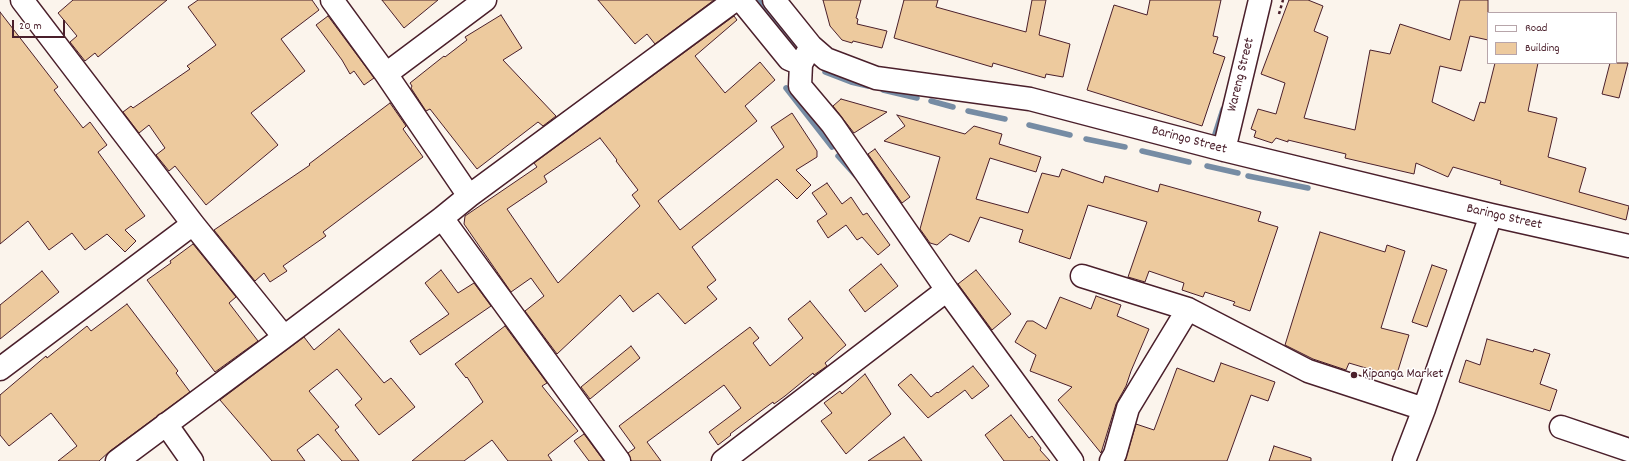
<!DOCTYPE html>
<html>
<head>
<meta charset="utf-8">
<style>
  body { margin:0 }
  #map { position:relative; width:1629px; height:461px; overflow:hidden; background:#fbf4ec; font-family:Dekko,sans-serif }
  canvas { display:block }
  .legend { position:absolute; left:1487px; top:12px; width:130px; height:52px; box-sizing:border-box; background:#fff; border:1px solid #b7a5aa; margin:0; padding:5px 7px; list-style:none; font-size:12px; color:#4a1f2b }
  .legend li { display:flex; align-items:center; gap:8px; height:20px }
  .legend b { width:20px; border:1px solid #b7a5aa }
  .scale { position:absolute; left:12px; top:20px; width:53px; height:18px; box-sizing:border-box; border:2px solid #4a1f2b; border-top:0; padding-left:5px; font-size:12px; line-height:14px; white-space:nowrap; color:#4a1f2b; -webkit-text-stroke:3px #fff; paint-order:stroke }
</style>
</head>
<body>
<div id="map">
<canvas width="1629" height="461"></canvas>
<ul class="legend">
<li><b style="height:5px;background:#fff"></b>Road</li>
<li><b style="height:11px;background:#edca9e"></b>Building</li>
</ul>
<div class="scale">20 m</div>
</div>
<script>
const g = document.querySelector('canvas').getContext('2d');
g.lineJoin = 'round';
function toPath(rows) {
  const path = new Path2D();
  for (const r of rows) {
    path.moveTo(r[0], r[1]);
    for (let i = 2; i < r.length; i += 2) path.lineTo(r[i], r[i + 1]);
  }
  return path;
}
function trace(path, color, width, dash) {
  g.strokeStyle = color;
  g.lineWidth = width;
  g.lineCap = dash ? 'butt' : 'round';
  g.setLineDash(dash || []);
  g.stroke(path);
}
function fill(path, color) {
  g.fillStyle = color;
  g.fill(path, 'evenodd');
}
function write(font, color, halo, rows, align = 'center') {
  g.font = font + ' Dekko,sans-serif';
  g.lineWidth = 3;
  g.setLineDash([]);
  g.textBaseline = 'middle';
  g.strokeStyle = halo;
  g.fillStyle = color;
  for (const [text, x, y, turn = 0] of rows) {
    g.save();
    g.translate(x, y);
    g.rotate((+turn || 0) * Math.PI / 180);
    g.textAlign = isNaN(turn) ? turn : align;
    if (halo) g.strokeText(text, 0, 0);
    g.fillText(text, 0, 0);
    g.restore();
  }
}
const stream = toPath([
  [758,0,785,37,801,54],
  [825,72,851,82,868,86],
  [786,88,832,147],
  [883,90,917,98],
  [931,101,953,107],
  [968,111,1005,119],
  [1029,125,1070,135],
  [1215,134,1223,109],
  [1086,139,1125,147],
  [1142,151,1189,162],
  [838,156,856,176],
  [1207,166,1238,173],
  [1248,176,1308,188]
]);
const building = toPath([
  [73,0,167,0,98,57,95,53,85,61,70,42,77,36,58,13,73,0],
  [198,0,312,0,319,10,281,39,305,71,251,113,278,145,206,205,175,166,169,171,156,155,165,148,149,125,139,133,123,112,131,106,133,108,190,69,187,66,216,45,188,7,198,0],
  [382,0,438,0,404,28,382,0],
  [598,0,714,0,655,44,647,34,635,44,598,0],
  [823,0,861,0,856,18,858,19,857,24,887,31,882,48,853,41,852,43,842,40,830,26,823,0],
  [904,0,938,0,936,7,1026,32,1032,0,1046,0,1039,35,1070,44,1063,77,1046,74,1045,78,993,63,992,67,894,38,904,0],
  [1150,0,1221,0,1213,36,1218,37,1213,53,1225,57,1202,126,1087,90,1114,5,1147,15,1150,0],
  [1289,0,1308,0,1323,6,1314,31,1328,37,1304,118,1355,130,1370,50,1390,54,1400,24,1450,40,1460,0,1488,0,1488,40,1470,36,1461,71,1440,66,1432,102,1474,121,1480,102,1485,103,1495,63,1538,63,1528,111,1557,118,1548,157,1586,168,1579,192,1629,206,1626,220,1500,184,1501,181,1453,167,1448,177,1416,163,1414,174,1345,158,1346,154,1288,140,1288,142,1276,138,1272,143,1254,137,1256,131,1251,129,1258,109,1276,114,1285,83,1261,74,1289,0],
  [0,12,58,87,54,90,83,128,90,122,107,145,98,152,145,216,125,230,136,241,125,252,107,234,85,250,72,233,49,250,28,221,0,244,0,12],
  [501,15,522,48,503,60,556,116,543,126,538,122,477,169,430,109,426,111,411,88,412,86,410,83,444,56,445,57,467,40,465,37,501,15],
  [328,16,374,78,364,85,354,71,350,74,342,60,316,25,328,16],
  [734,16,737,20,695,56,725,93,760,62,775,80,745,106,757,121,658,201,680,230,784,147,771,127,792,113,817,151,817,157,796,170,811,185,797,199,777,179,692,247,716,280,707,287,717,299,685,324,658,293,633,312,620,295,557,354,525,311,544,296,531,278,511,292,464,224,465,216,537,167,534,163,734,16],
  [600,138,617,160,616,161,638,190,632,195,640,206,558,283,507,209,547,182,544,176,600,138],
  [1610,63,1628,63,1619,98,1602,94,1610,63],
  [841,99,887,112,854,133,833,106,841,99],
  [390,103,406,126,403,129,423,157,323,232,326,236,283,266,287,271,270,282,264,273,255,281,214,230,310,165,309,164,390,103],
  [897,115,965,134,974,126,1002,134,999,144,1041,157,1036,172,990,158,976,199,1028,213,1042,173,1059,177,1062,169,1103,183,1105,176,1158,192,1160,184,1261,212,1258,221,1278,227,1250,311,1233,305,1235,302,1205,292,1203,297,1182,290,1184,283,1149,271,1145,282,1128,277,1147,222,1088,205,1070,259,1019,242,1023,230,980,217,969,242,950,234,937,245,930,243,920,229,940,157,884,141,905,126,897,115],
  [875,149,910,197,902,203,868,154,875,149],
  [827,183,842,204,851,197,863,215,867,213,890,245,878,255,862,237,857,240,846,225,828,238,817,221,827,214,812,193,827,183],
  [1320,232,1385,252,1387,245,1405,251,1381,328,1409,335,1396,377,1349,363,1346,370,1313,359,1285,345,1320,232],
  [193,244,236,297,229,303,258,341,215,372,147,280,171,263,170,261,193,244],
  [881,264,898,286,865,312,849,290,881,264],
  [1432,265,1447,270,1427,327,1412,322,1432,265],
  [441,270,458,293,474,283,491,306,420,355,410,341,449,314,425,283,441,270],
  [976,270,1011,314,992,330,958,284,976,270],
  [42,271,59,292,0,339,0,305,42,271],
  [1096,296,1121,305,1117,316,1149,329,1131,371,1126,386,1116,404,1101,453,1058,400,1072,387,1030,371,1036,355,1015,342,1027,321,1033,321,1046,329,1060,297,1091,309,1096,296],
  [810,301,846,345,825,363,827,366,814,375,813,373,785,396,774,404,773,402,730,434,731,435,718,445,709,432,741,408,724,385,647,442,661,461,631,461,628,453,635,448,619,426,750,327,759,338,753,343,770,366,803,338,788,319,810,301],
  [127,304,178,371,176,373,190,392,110,451,99,461,58,461,77,446,51,413,9,446,0,435,0,395,46,356,47,358,87,326,91,331,127,304],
  [505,326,547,383,542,386,578,431,548,455,552,461,508,461,492,440,464,461,412,461,483,402,467,377,466,378,455,364,505,326],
  [339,329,384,383,391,378,415,407,379,435,355,405,362,399,337,369,309,391,339,427,335,430,359,461,342,461,318,434,297,450,305,461,272,461,220,400,304,337,314,350,339,329],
  [1487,339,1533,352,1534,349,1550,354,1540,384,1557,390,1550,411,1459,382,1466,360,1480,365,1487,339],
  [631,346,640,358,590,399,581,387,631,346],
  [1221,363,1275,382,1268,401,1251,395,1227,461,1125,461,1136,424,1154,430,1177,368,1214,382,1221,363],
  [973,366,989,386,972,399,965,390,928,418,898,385,911,374,931,397,937,392,938,393,973,366],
  [865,374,891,414,846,454,821,421,832,413,824,403,840,391,842,394,865,374],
  [1011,415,1029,438,1032,436,1041,448,1040,450,1050,461,1004,461,985,435,1011,415],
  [584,434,604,461,589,461,574,441,584,434],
  [904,437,922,461,868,461,904,437],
  [1274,446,1311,458,1311,461,1269,461,1274,446]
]);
const path = toPath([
  [1279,14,1283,0]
]);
const minor = toPath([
  [22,0,193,224,284,337],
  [332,0,386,74,469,196],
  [741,0,789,59,801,64],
  [774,0,811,46,826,59,876,78,1030,99,1224,150,1491,215,1629,246],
  [811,46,801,64,800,86,832,124,947,290,1072,461],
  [386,74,485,0],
  [1224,150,1260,0],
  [442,218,619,461],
  [1082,276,1188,309,1308,371,1424,409],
  [0,369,193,224],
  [166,424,192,461],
  [1561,427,1629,450],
  [117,461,284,337,442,218,469,196,735,0],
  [723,461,947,290],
  [1111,461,1115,454,1128,408,1188,309],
  [1404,461,1424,409,1491,215]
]);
const markers = [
  [1354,375,4,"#4a1f2b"]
];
const streetNames = [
  ["Wareng Street",1242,75,-76],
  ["Baringo Street",1189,141,15],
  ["Baringo Street",1504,218,13]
];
const poiNames = [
  ["Kipanga Market",1362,375]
];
trace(stream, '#768ca4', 5.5);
fill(building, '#edca9e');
trace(building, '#4a1f2b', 1);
trace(minor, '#4a1f2b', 25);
trace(path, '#4a1f2b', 2.5, [3, 3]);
trace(minor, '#fff', 22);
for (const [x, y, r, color] of markers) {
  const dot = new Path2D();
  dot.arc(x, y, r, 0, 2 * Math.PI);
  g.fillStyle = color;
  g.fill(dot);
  trace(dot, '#fff', 1.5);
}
write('14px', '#4a1f2b', '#fff', streetNames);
write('14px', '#4a1f2b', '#fff', poiNames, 'left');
</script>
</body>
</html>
